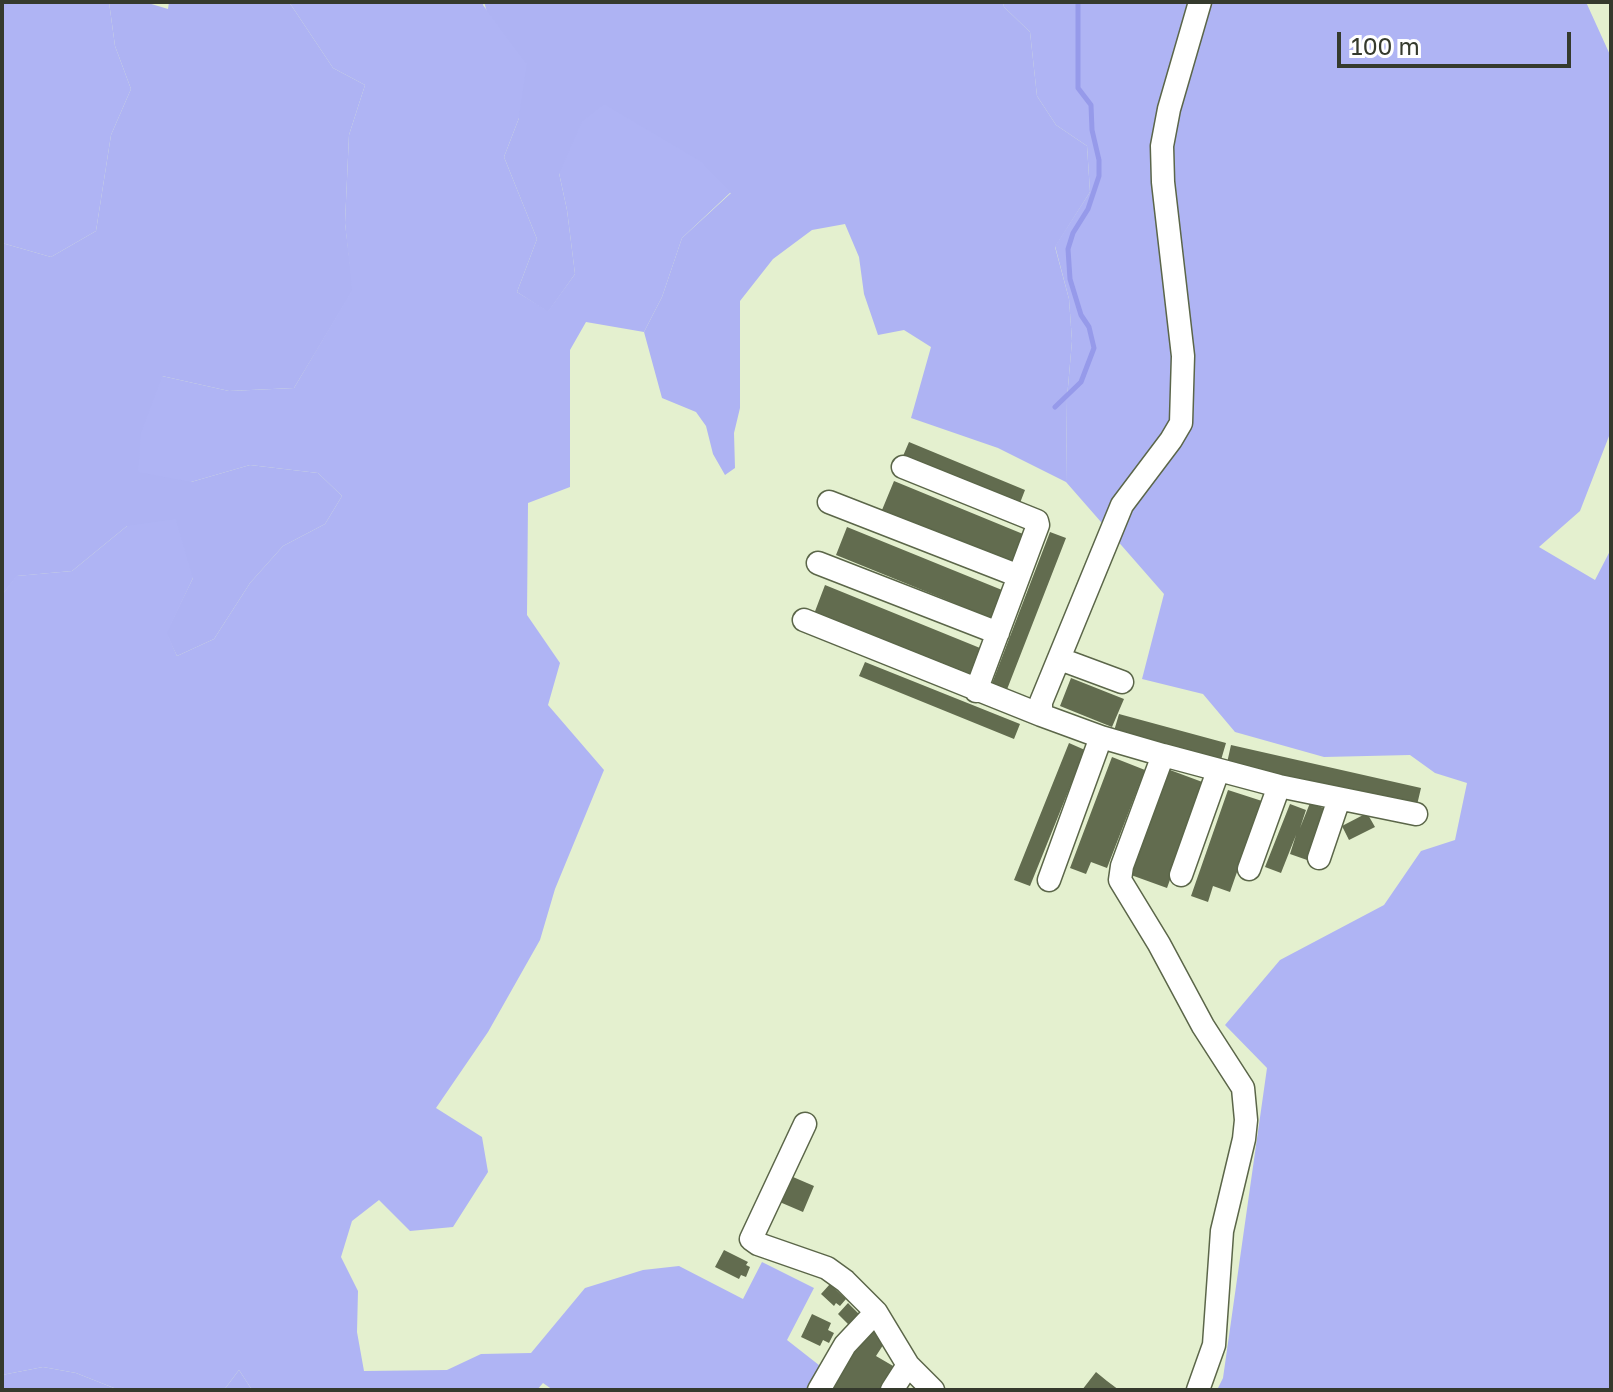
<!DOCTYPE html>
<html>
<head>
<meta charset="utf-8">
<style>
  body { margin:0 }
  #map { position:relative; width:1613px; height:1392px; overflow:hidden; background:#e4f0cf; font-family:"Golos Text",sans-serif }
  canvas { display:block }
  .frame { position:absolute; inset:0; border:4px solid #353a2d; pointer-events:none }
  .scale { position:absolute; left:1337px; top:32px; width:234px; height:36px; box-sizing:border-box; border:4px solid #353a2d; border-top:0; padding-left:10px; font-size:24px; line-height:28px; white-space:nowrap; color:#353a2d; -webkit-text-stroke:6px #fff; paint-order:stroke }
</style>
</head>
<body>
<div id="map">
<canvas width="1613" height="1392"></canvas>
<div class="frame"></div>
<div class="scale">100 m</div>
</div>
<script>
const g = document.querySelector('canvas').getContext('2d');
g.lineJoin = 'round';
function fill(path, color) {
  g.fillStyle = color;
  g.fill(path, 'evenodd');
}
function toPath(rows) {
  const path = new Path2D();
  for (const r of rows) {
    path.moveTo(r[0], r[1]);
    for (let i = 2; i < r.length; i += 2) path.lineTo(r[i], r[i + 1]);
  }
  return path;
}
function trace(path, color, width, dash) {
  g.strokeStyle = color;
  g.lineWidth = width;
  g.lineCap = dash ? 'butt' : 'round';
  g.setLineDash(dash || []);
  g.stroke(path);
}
const green = toPath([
  [109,2,148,3,168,9,169,2,289,2,333,68,365,85,349,135,345,223,353,290,294,388,229,391,162,376,191,482,250,465,318,473,342,496,325,524,283,546,250,583,214,639,177,656,166,633,193,578,127,526,72,571,17,576,2,595,2,243,51,257,96,231,111,135,131,89,115,46],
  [484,2,1003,2,1004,7,1030,32,1037,96,1056,125,1087,146,1090,192,1055,247,1069,299,1072,341,1067,398,1066,482,998,448,911,418,931,347,904,330,878,335,864,294,859,257,845,224,812,230,773,259,740,301,740,408,734,433,735,468,725,475,713,454,706,426,696,412,662,398,644,332,662,297,682,238,731,193,559,173,567,210,575,274,548,312,517,292,537,239,504,157,519,118],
  [43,1367,76,1373,119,1390,2,1390,2,1375],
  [239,1370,252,1390,224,1390]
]);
const forest = toPath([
  [2,2,109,2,115,46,131,89,111,135,96,231,51,257,2,243],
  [289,2,484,2,483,5,527,64,519,118,504,157,537,239,517,292,548,311,575,274,567,210,559,173,582,121,604,104,702,162,731,192,682,238,662,297,644,332,586,322,570,350,570,487,528,503,527,615,560,663,548,705,604,770,555,889,540,940,488,1032,436,1108,482,1137,488,1172,453,1227,410,1231,379,1200,352,1221,341,1257,358,1291,357,1332,364,1371,447,1370,481,1354,531,1353,585,1288,643,1270,679,1266,743,1299,762,1262,814,1288,787,1340,824,1369,811,1390,553,1390,543,1383,537,1390,252,1390,239,1370,224,1390,119,1390,76,1373,43,1367,2,1375,2,595,16,576,72,571,127,526,176,519,193,578,167,633,177,656,214,639,250,583,283,546,325,524,342,496,318,473,250,465,191,482,138,472,141,432,162,376,229,391,294,388,352,290,345,223,349,135,365,85,333,68],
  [1003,2,1586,2,1611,57,1611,431,1580,511,1539,547,1595,580,1611,549,1611,1390,1217,1390,1223,1378,1267,1068,1225,1025,1280,960,1384,905,1421,851,1455,840,1467,783,1435,773,1410,755,1324,757,1235,732,1203,694,1142,679,1164,594,1066,482,1067,398,1072,341,1069,299,1055,246,1090,192,1087,146,1056,125,1037,96,1030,32,1004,7]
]);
const stream = toPath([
  [1055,407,1081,382,1094,348,1089,327,1081,315,1070,279,1068,249,1073,233,1088,209,1099,176,1099,160,1092,130,1091,105,1078,88,1078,2]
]);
const building = toPath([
  [909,442,1025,490,1020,503,903,456],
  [894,481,1023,534,1012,562,882,510],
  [847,527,1002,590,991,618,836,555],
  [1050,532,1066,538,1006,692,991,686],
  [825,585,980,648,969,676,814,614],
  [865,662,1020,724,1014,739,859,676],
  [1071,678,1124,699,1112,727,1060,706],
  [1119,714,1226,743,1221,760,1114,731],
  [1069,743,1085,750,1030,886,1014,880],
  [1231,745,1421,788,1417,805,1227,763],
  [1112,757,1145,770,1107,868,1091,862,1086,874,1070,868],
  [1170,770,1205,783,1167,888,1131,875],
  [1228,790,1262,801,1230,892,1213,886,1208,902,1191,896],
  [1310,803,1326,809,1307,860,1290,854,1296,835,1281,873,1265,867,1290,804,1306,810,1300,828],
  [1367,813,1375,827,1349,840,1342,826],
  [786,1174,814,1186,803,1212,775,1200],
  [724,1250,748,1262,746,1265,750,1267,746,1277,741,1275,739,1279,715,1267],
  [830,1284,846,1299,840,1306,836,1303,834,1306,821,1294],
  [848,1303,860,1315,850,1326,838,1314],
  [812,1314,831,1323,828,1330,834,1333,829,1343,823,1340,820,1346,801,1337],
  [867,1327,887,1339,876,1356,900,1370,888,1390,824,1390],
  [1096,1372,1107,1381,1119,1390,1082,1390]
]);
const minor = toPath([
  [903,467,1037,521,1038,525,976,691],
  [829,502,1019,576],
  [818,563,998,633],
  [804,620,1041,715],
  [1060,659,1122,682],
  [1163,755,1279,786,1416,814],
  [1319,858,1339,799],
  [1249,869,1279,786],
  [1181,875,1218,771],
  [1049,880,1101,737],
  [805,1124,751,1239,758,1244,827,1268,845,1281,876,1312],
  [819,1390,845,1345,876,1312,908,1365],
  [892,1390,908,1365,933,1390],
  [1198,1390,1214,1345,1222,1231,1244,1139,1246,1120,1243,1088,1203,1026,1159,944,1120,880,1122,866,1163,755,1101,737,1041,715,1041,702,1122,505,1171,440,1181,423,1183,356,1163,182,1162,146,1169,109,1200,2]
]);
fill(green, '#aeb3f3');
fill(forest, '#afb4f4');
trace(stream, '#969aea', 5);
fill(building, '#626c4f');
trace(minor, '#5b6649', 25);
trace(minor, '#fff', 22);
</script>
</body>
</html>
